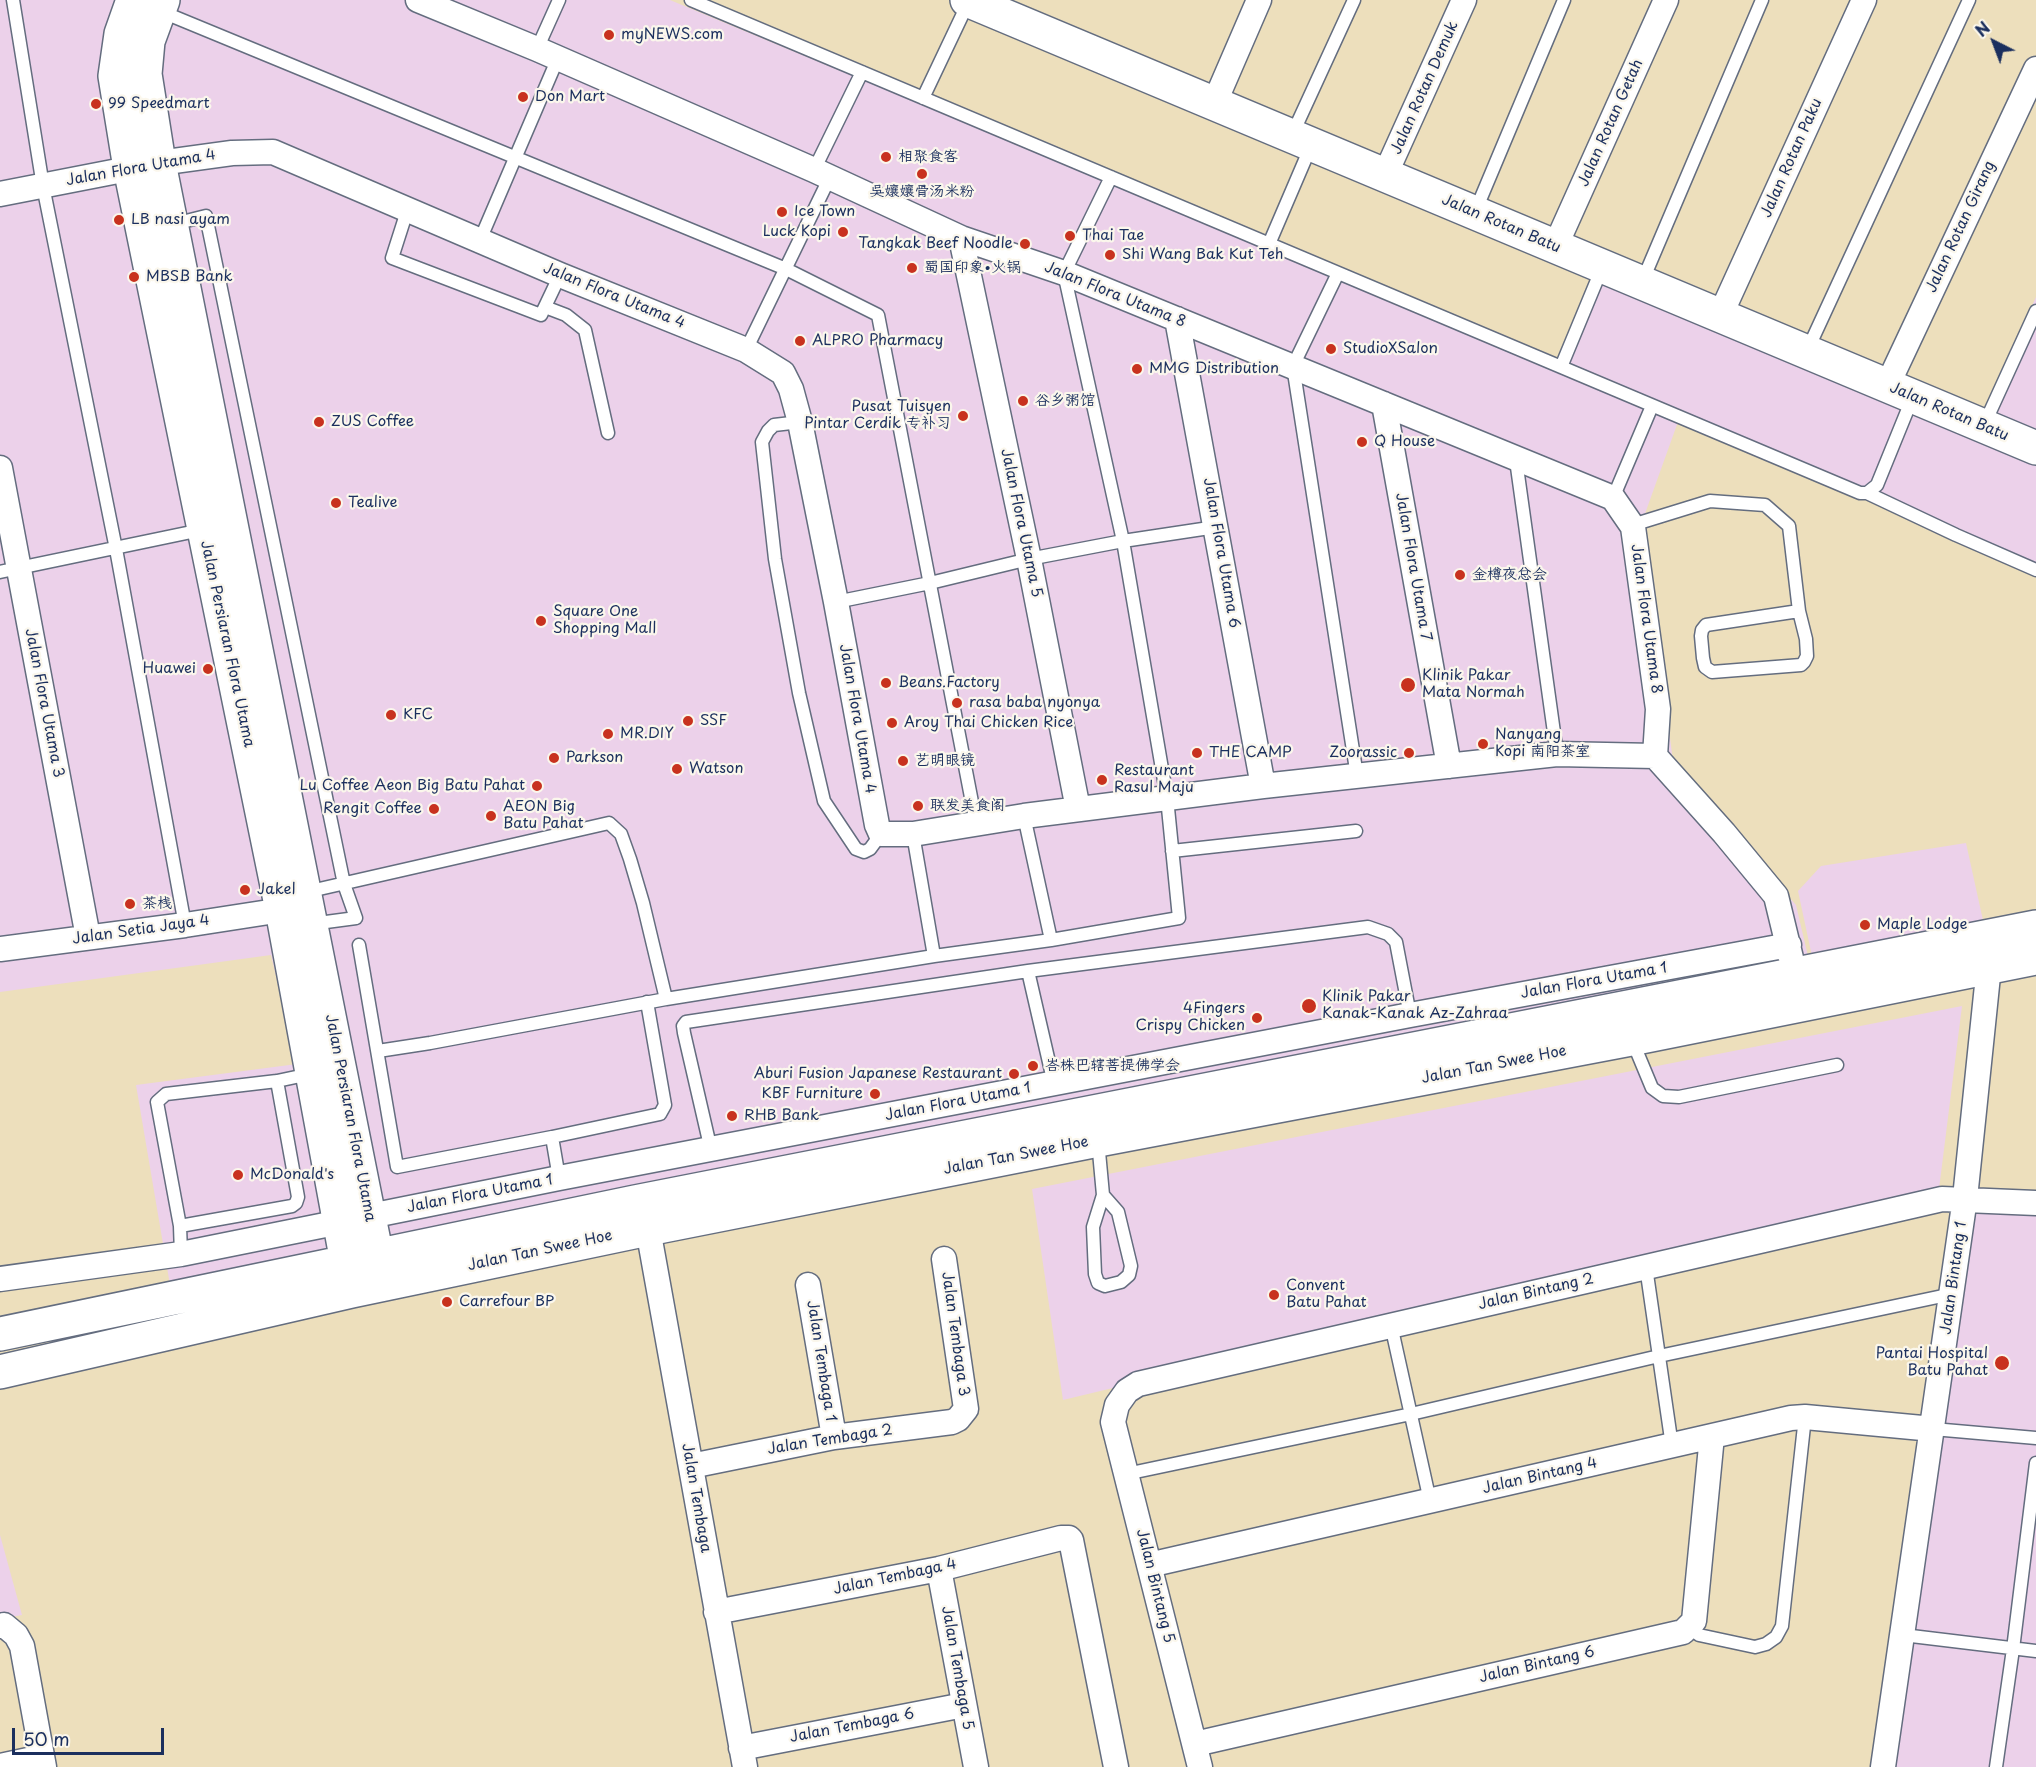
<!DOCTYPE html>
<html>
<head>
<meta charset="utf-8">
<style>
  body { margin:0 }
  #map { position:relative; width:2036px; height:1767px; overflow:hidden; background:#eddfbc; font-family:"Playpen Sans",sans-serif }
  canvas { display:block }
  .north { position:absolute; left:1964px; top:12px; width:60px; height:60px; -webkit-text-stroke:4px #fbf7ec; paint-order:stroke; rotate:318deg; font-size:16px; font-weight:700; line-height:24px; text-align:center; color:#1b2f5e }
  .north::after { content:''; display:block; margin:auto; width:21px; height:27px; background:#1b2f5e; clip-path:polygon(50% 0,100% 100%,50% 72%,0 100%) }
  .scale { position:absolute; left:12px; top:1728px; width:152px; height:27px; box-sizing:border-box; border:3px solid #1b2f5e; border-top:0; padding-left:8px; font-size:18px; line-height:21px; white-space:nowrap; color:#1b2f5e; -webkit-text-stroke:4px #fbf7ec; paint-order:stroke }
</style>
</head>
<body>
<div id="map">
<canvas width="2036" height="1767"></canvas>
<div class="north">N</div>
<div class="scale">50 m</div>
</div>
<script>
const g = document.querySelector('canvas').getContext('2d');
g.lineJoin = 'round';
function fill(path, color) {
  g.fillStyle = color;
  g.fill(path, 'evenodd');
}
function toPath(rows) {
  const path = new Path2D();
  for (const r of rows) {
    path.moveTo(r[0], r[1]);
    for (let i = 2; i < r.length; i += 2) path.lineTo(r[i], r[i + 1]);
  }
  return path;
}
function trace(path, color, width, dash) {
  g.strokeStyle = color;
  g.lineWidth = width;
  g.lineCap = dash ? 'butt' : 'round';
  g.setLineDash(dash || []);
  g.stroke(path);
}
function write(font, color, halo, rows, align = 'center') {
  g.font = font + ' "Playpen Sans","LXGW WenKai TC",sans-serif';
  g.lineWidth = 4.5;
  g.setLineDash([]);
  g.textBaseline = 'middle';
  g.strokeStyle = halo;
  g.fillStyle = color;
  for (const [text, x, y, turn = 0] of rows) {
    g.save();
    g.translate(x, y);
    g.rotate((+turn || 0) * Math.PI / 180);
    g.textAlign = isNaN(turn) ? turn : align;
    if (halo) g.strokeText(text, 0, 0);
    g.fillText(text, 0, 0);
    g.restore();
  }
}
const built = toPath([
  [0,0,670,0,1679,419,1642,522,1674,769,1796,905,1811,969,170,1285,136,1085,297,1064,271,955,0,992],
  [1604,278,2036,464,2036,574,1569,365],
  [2036,297,2036,434,1983,413],
  [1966,843,1984,925,1813,961,1798,891,1821,866],
  [1962,1006,1939,1189,1063,1400,1032,1189],
  [1959,1190,2036,1196,2036,1767,1876,1767],
  [0,1535,22,1615,0,1619]
]);
const lane = toPath([
  [13,0,43,186,116,549,185,925],
  [691,0,1860,493,1867,493,1877,485,1912,399],
  [160,11,786,269,878,315,976,823],
  [537,49,559,0],
  [923,98,969,1],
  [1292,135,1354,0],
  [814,170,862,72],
  [408,208,392,258,541,315,560,275],
  [1475,212,1564,0],
  [174,224,206,216,344,884,356,918,311,924],
  [480,240,558,58],
  [1269,244,1311,146],
  [1338,273,1293,366,1357,776],
  [1642,282,1762,0],
  [545,307,566,315,585,330,608,433],
  [746,350,830,177],
  [1807,351,1969,0],
  [1561,367,1602,268],
  [800,422,774,425,768,431,762,442,775,559,799,693,824,801,856,849,864,852,870,849,881,834],
  [1984,425,2036,311],
  [1516,460,1557,754],
  [1867,493,1956,535,2036,570],
  [1613,498,1652,406],
  [1633,527,1642,522,1710,501,1765,505,1789,526,1799,611,1806,639,1807,656,1804,662,1801,665,1712,672,1705,667,1703,658,1701,636,1702,630,1706,625,1799,611],
  [0,572,201,530],
  [836,602,930,583,1029,559,1123,541,1216,527],
  [1024,816,1051,940],
  [913,834,934,956],
  [1172,851,1356,831],
  [306,892,609,823,621,834,630,859,643,903,666,999],
  [359,945,397,1167,552,1137,559,1178],
  [1028,971,1054,1084],
  [1632,1040,1652,1088,1663,1096,1679,1097,1837,1065],
  [378,1051,430,1043,666,999,934,956,1051,940,1179,918,1167,798,1123,541,1064,273,1111,177],
  [552,1137,660,1114,665,1105,647,1002],
  [1098,1141,1103,1195,1093,1227,1095,1274,1098,1283,1105,1286,1121,1282,1129,1275,1131,1266,1118,1212,1103,1195],
  [711,1150,684,1033,683,1026,686,1022,1028,971,1368,927,1388,934,1396,942,1410,1015],
  [180,1226,292,1206,296,1203,298,1197,277,1081],
  [181,1254,180,1226,157,1102,166,1094,277,1081,310,1074],
  [1646,1267,1672,1446],
  [1391,1325,1430,1501],
  [1933,1429,2036,1438],
  [1126,1474,1411,1414,1659,1356,1952,1294],
  [1688,1627,1699,1635,1755,1647,1766,1644,1776,1637,1782,1626,1805,1417],
  [1903,1635,2036,1651],
  [1996,1767,2013,1649,2036,1463]
]);
const street = toPath([
  [1214,104,1259,0],
  [1385,175,1464,0],
  [0,194,159,163,232,153,273,152,560,275,746,350,783,373,791,389,800,422,836,602,877,825,881,834,913,834,1024,816,1263,786,1557,754,1655,756,1658,709,1633,527,1613,498,1064,273,961,238,814,170,537,49,418,0],
  [961,238,1029,559,1078,809],
  [1555,247,1666,0],
  [1720,316,1864,0],
  [1177,319,1263,786],
  [1887,386,2036,69],
  [1384,404,1449,766],
  [0,468,88,937],
  [1655,756,1724,833,1776,896,1791,958],
  [0,949,185,925,282,910],
  [648,1229,745,1767],
  [0,1279,181,1254,559,1178,1410,1015,1789,945],
  [808,1285,834,1437],
  [691,1466,834,1437,952,1422,958,1419,966,1409,944,1259],
  [1149,1565,1791,1418,1805,1417,1933,1429],
  [939,1569,976,1767],
  [716,1612,939,1569,1061,1538,1069,1538,1071,1540,1116,1767],
  [0,1626,4,1625,16,1635,22,1646,44,1767],
  [1195,1744,1683,1632,1694,1621,1712,1436],
  [741,1748,964,1705],
  [0,1766,42,1757],
  [1200,1767,1113,1422,1117,1405,1127,1391,1138,1384,1942,1199,2036,1203],
  [1883,1767,1965,1198,1989,966]
]);
const secondary = toPath([
  [133,0,121,34,115,76,130,168,282,910,351,1284],
  [163,0,148,41,145,74,159,163,381,1277],
  [967,0,2036,448],
  [0,1334,635,1202,2036,927],
  [0,1372,352,1291,648,1229,1098,1140,1631,1039,2036,958]
]);
const markers = [
  [609,35,6,"#c8321e"],
  [523,97,6,"#c8321e"],
  [96,104,6,"#c8321e"],
  [886,157,6,"#c8321e"],
  [922,174,6,"#c8321e"],
  [782,212,6,"#c8321e"],
  [119,220,6,"#c8321e"],
  [843,232,6,"#c8321e"],
  [1070,236,6,"#c8321e"],
  [1025,244,6,"#c8321e"],
  [1110,255,6,"#c8321e"],
  [912,268,6,"#c8321e"],
  [134,277,6,"#c8321e"],
  [800,341,6,"#c8321e"],
  [1331,349,6,"#c8321e"],
  [1137,369,6,"#c8321e"],
  [1023,401,6,"#c8321e"],
  [963,416,6,"#c8321e"],
  [319,422,6,"#c8321e"],
  [1362,442,6,"#c8321e"],
  [336,503,6,"#c8321e"],
  [1460,575,6,"#c8321e"],
  [541,621,6,"#c8321e"],
  [208,669,6,"#c8321e"],
  [886,683,6,"#c8321e"],
  [1408,685,8,"#c8321e"],
  [957,703,6,"#c8321e"],
  [391,715,6,"#c8321e"],
  [688,721,6,"#c8321e"],
  [892,723,6,"#c8321e"],
  [608,734,6,"#c8321e"],
  [1483,744,6,"#c8321e"],
  [1197,753,6,"#c8321e"],
  [1409,753,6,"#c8321e"],
  [554,758,6,"#c8321e"],
  [903,761,6,"#c8321e"],
  [677,769,6,"#c8321e"],
  [1102,780,6,"#c8321e"],
  [537,786,6,"#c8321e"],
  [918,806,6,"#c8321e"],
  [434,809,6,"#c8321e"],
  [491,816,6,"#c8321e"],
  [245,890,6,"#c8321e"],
  [130,904,6,"#c8321e"],
  [1865,925,6,"#c8321e"],
  [1309,1006,8,"#c8321e"],
  [1257,1018,6,"#c8321e"],
  [1033,1066,6,"#c8321e"],
  [1014,1074,6,"#c8321e"],
  [875,1094,6,"#c8321e"],
  [732,1116,6,"#c8321e"],
  [238,1175,6,"#c8321e"],
  [1274,1295,6,"#c8321e"],
  [447,1302,6,"#c8321e"],
  [2002,1363,8,"#c8321e"]
];
const poiNames = [
  ["myNEWS.com",621,35],
  ["Don Mart",535,97],
  ["99 Speedmart",108,104],
  ["相聚食客",898,157],
  ["吴孃孃骨汤米粉",922,192,"center"],
  ["Ice Town",794,212],
  ["LB nasi ayam",131,220],
  ["Luck Kopi",831,232,"right"],
  ["Thai Tae",1082,236],
  ["Tangkak Beef Noodle",1013,244,"right"],
  ["Shi Wang Bak Kut Teh",1122,255],
  ["蜀国印象•火锅",924,268],
  ["MBSB Bank",146,277],
  ["ALPRO Pharmacy",812,341],
  ["StudioXSalon",1343,349],
  ["MMG Distribution",1149,369],
  ["谷乡粥馆",1035,401],
  ["Pusat Tuisyen",951,407,"right"],
  ["Pintar Cerdik 专补习",951,424,"right"],
  ["ZUS Coffee",331,422],
  ["Q House",1374,442],
  ["Tealive",348,503],
  ["金樽夜总会",1472,575],
  ["Square One",553,612],
  ["Shopping Mall",553,629],
  ["Huawei",196,669,"right"],
  ["Klinik Pakar",1422,676],
  ["Mata Normah",1422,693],
  ["Beans.Factory",898,683],
  ["rasa baba nyonya",969,703],
  ["KFC",403,715],
  ["SSF",700,721],
  ["Aroy Thai Chicken Rice",904,723],
  ["MR.DIY",620,734],
  ["Nanyang",1495,735],
  ["Kopi 南阳茶室",1495,752],
  ["THE CAMP",1209,753],
  ["Zoorassic",1397,753,"right"],
  ["Parkson",566,758],
  ["艺明眼镜",915,761],
  ["Watson",689,769],
  ["Restaurant",1114,771],
  ["Rasul Maju",1114,788],
  ["Lu Coffee Aeon Big Batu Pahat",525,786,"right"],
  ["联发美食阁",930,806],
  ["AEON Big",503,807],
  ["Batu Pahat",503,824],
  ["Rengit Coffee",422,809,"right"],
  ["Jakel",257,890],
  ["茶栈",142,904],
  ["Maple Lodge",1877,925],
  ["Klinik Pakar",1322,997],
  ["Kanak-Kanak Az-Zahraa",1322,1014],
  ["4Fingers",1245,1009,"right"],
  ["Crispy Chicken",1245,1026,"right"],
  ["峇株巴辖菩提佛学会",1045,1066],
  ["Aburi Fusion Japanese Restaurant",1002,1074,"right"],
  ["KBF Furniture",863,1094,"right"],
  ["RHB Bank",744,1116],
  ["McDonald's",250,1175],
  ["Convent",1286,1286],
  ["Batu Pahat",1286,1303],
  ["Carrefour BP",459,1302],
  ["Pantai Hospital",1988,1354,"right"],
  ["Batu Pahat",1988,1371,"right"]
];
const streetNames = [
  ["Jalan Rotan Demuk",1425,88,-66],
  ["Jalan Rotan Getah",1611,123,-66],
  ["Jalan Rotan Paku",1792,158,-66],
  ["Jalan Flora Utama 4",141,168,-10],
  ["Jalan Rotan Batu",1501,224,23],
  ["Jalan Rotan Girang",1961,227,-65],
  ["Jalan Flora Utama 8",1115,295,22],
  ["Jalan Flora Utama 4",614,296,22],
  ["Jalan Rotan Batu",1949,412,23],
  ["Jalan Flora Utama 5",1021,523,78],
  ["Jalan Flora Utama 6",1221,553,80],
  ["Jalan Flora Utama 7",1413,567,80],
  ["Jalan Flora Utama 8",1646,619,82],
  ["Jalan Persiaran Flora Utama",227,644,78],
  ["Jalan Flora Utama 3",44,703,79],
  ["Jalan Flora Utama 4",857,719,80],
  ["Jalan Setia Jaya 4",141,930,-8],
  ["Jalan Flora Utama 1",1594,981,-10],
  ["Jalan Tan Swee Hoe",1494,1065,-11],
  ["Jalan Flora Utama 1",958,1102,-11],
  ["Jalan Persiaran Flora Utama",350,1118,79],
  ["Jalan Tan Swee Hoe",1016,1156,-11],
  ["Jalan Flora Utama 1",480,1194,-11],
  ["Jalan Tan Swee Hoe",540,1251,-12],
  ["Jalan Bintang 1",1954,1278,-82],
  ["Jalan Bintang 2",1536,1292,-13],
  ["Jalan Tembaga 3",955,1334,82],
  ["Jalan Tembaga 1",821,1361,81],
  ["Jalan Tembaga 2",830,1440,-9],
  ["Jalan Bintang 4",1540,1476,-13],
  ["Jalan Tembaga",696,1498,80],
  ["Jalan Tembaga 4",895,1577,-12],
  ["Jalan Bintang 5",1155,1586,76],
  ["Jalan Bintang 6",1537,1665,-13],
  ["Jalan Tembaga 5",957,1668,80],
  ["Jalan Tembaga 6",852,1726,-11]
];
fill(built, '#ecd1ea');
trace(lane, '#646d7f', 15);
trace(street, '#646d7f', 27);
trace(secondary, '#646d7f', 36);
trace(lane, '#fff', 12);
trace(street, '#fff', 24);
trace(secondary, '#fff', 33);
for (const [x, y, r, color] of markers) {
  const dot = new Path2D();
  dot.arc(x, y, r, 0, 2 * Math.PI);
  g.fillStyle = color;
  g.fill(dot);
  trace(dot, '#fbf7ec', 2);
}
write('15px', '#1b2f5e', '#fbf7ec', poiNames, 'left');
write('15px', '#1b2f5e', '#fbf7ec', streetNames);
</script>
</body>
</html>
